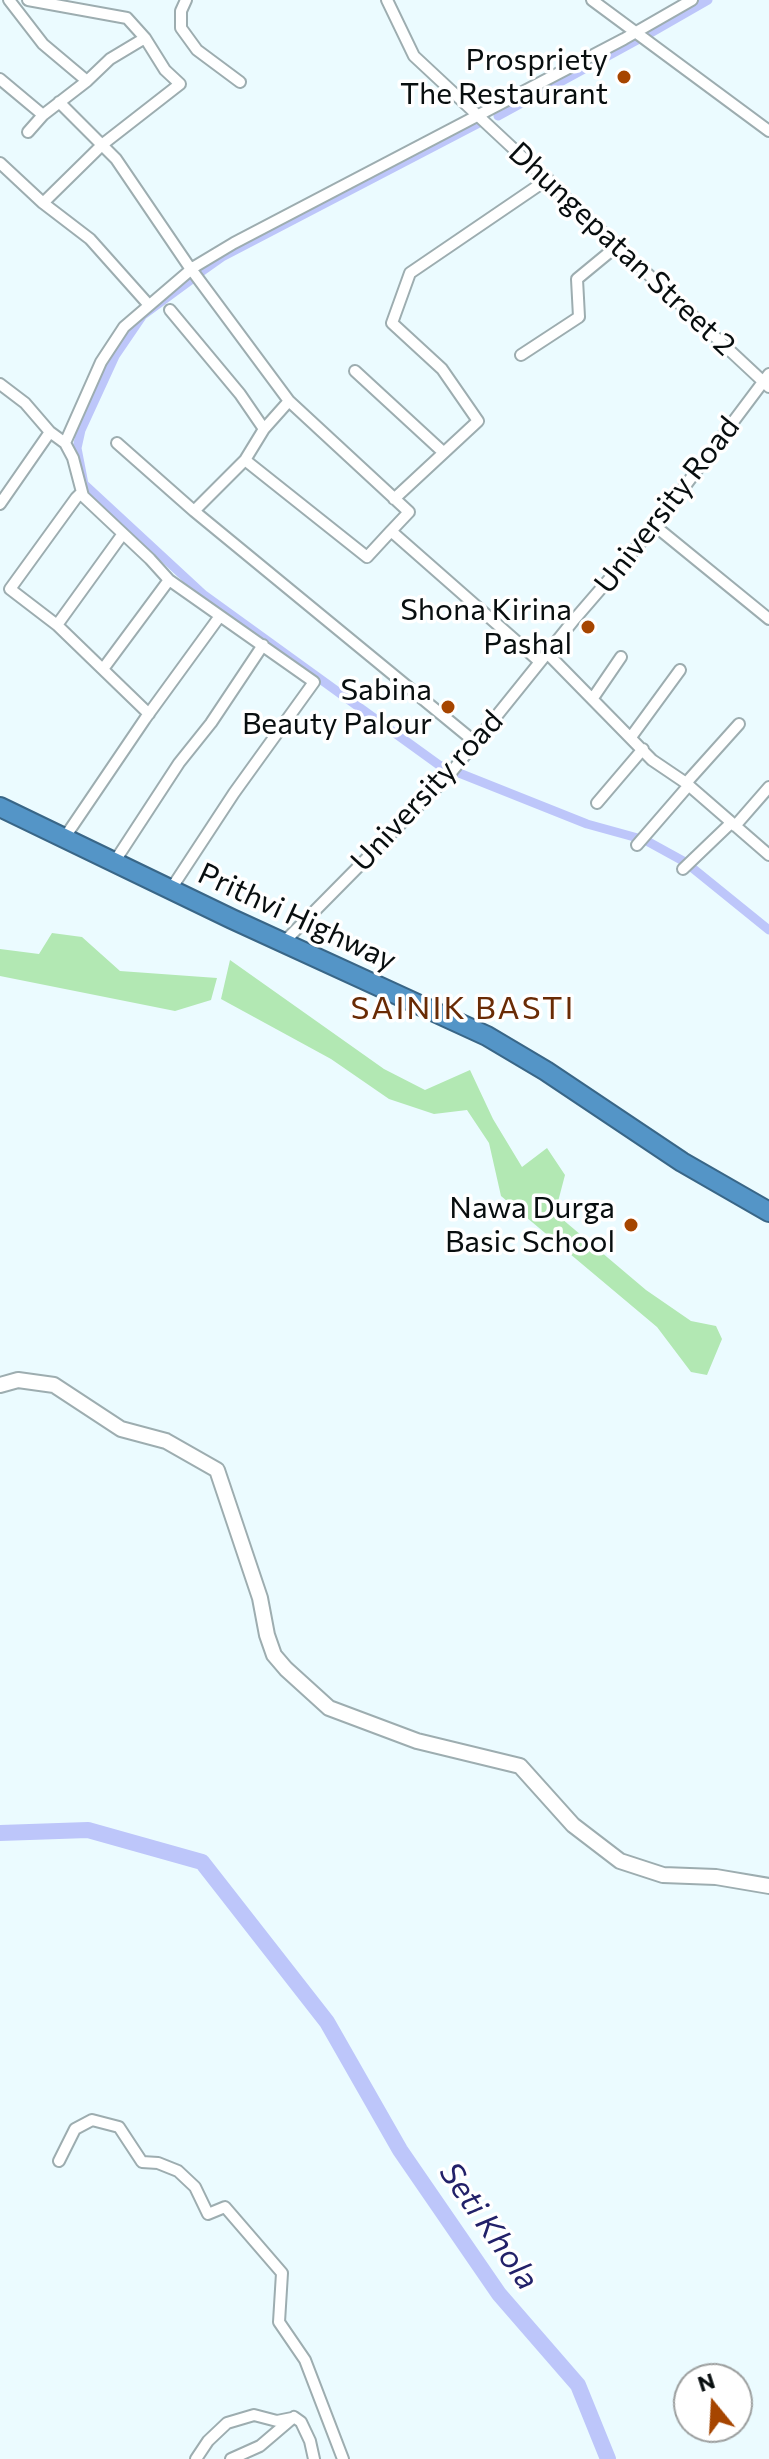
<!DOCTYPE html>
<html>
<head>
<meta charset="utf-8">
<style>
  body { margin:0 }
  #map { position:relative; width:769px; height:2459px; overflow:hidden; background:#ebfbff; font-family:Commissioner,sans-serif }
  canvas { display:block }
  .north { position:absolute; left:673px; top:2363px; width:80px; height:80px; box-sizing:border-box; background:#fff; border:2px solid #9c9f9f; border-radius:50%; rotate:342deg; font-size:22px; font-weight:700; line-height:32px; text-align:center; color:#080e0f }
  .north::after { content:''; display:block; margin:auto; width:28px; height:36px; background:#a64500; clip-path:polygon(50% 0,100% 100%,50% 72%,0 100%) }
</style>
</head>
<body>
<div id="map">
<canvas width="769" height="2459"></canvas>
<div class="north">N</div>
</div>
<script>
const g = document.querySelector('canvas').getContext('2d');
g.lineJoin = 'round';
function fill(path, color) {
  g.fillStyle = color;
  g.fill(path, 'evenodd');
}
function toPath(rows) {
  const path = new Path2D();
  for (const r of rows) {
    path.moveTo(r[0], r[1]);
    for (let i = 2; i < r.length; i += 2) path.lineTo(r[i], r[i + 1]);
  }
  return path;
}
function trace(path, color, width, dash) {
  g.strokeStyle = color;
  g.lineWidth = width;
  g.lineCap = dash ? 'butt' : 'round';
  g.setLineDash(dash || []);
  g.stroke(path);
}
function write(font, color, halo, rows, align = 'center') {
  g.font = font + ' Commissioner,sans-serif';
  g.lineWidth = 7;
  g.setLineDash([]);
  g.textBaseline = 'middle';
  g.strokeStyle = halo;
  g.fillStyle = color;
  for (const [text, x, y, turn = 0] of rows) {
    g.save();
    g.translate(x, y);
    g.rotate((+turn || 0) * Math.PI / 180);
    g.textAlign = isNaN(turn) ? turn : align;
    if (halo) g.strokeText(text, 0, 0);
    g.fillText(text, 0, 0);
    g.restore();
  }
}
const green = toPath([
  [52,933,82,937,120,971,217,978,211,1000,175,1011,0,976,0,949,39,954],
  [230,960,384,1069,425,1090,470,1070,493,1119,522,1167,547,1148,565,1175,555,1213,646,1290,691,1321,716,1326,722,1339,707,1375,691,1372,657,1327,501,1196,489,1143,467,1110,434,1114,389,1099,331,1059,221,999]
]);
const canal = toPath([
  [647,35,708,0],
  [498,116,639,39],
  [198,274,222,257,481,122],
  [192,279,143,315,115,356,81,430,77,448,84,484,204,595,439,765,587,824,645,840,685,862,769,930]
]);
const river = toPath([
  [0,1833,88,1830,202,1862,327,2022,400,2150,499,2294,578,2385,608,2459]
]);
const street = toPath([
  [9,0,43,44,87,81],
  [28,0,127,18,145,38,165,70,180,84,103,144,43,203],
  [186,0,181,11,181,28,197,50,240,82],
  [387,0,414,56,769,387],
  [592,0,769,131],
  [0,79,43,115],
  [59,102,116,159,188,265,289,401,409,512,391,531],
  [28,132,43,115,87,81,110,59,145,38],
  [0,163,43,203,90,239,148,304],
  [170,310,240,394,264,429],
  [521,355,579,317,577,279,617,246],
  [355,371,443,452],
  [0,384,25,403,50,432,65,443,73,458,83,496,79,495,76,498,10,589,57,625,149,714],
  [65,443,101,362,124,327,194,267,234,243,624,39,692,0],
  [117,443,194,511,475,742],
  [245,460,367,557,391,531,540,662],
  [83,496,150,559,169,580,314,682,234,793,171,889],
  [394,499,478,421,442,369,392,323,410,273,548,179],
  [0,504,50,432],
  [194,511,245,460,264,429,289,401],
  [655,526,769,619],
  [57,625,122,535],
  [547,653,652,760,686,783,769,855],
  [103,669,169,580],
  [593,698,621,657],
  [631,737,680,670],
  [686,783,739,724],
  [597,803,643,749],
  [735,826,769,787],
  [65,837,145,719,220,616],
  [637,845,689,785],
  [115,861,179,763,211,723,263,645],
  [683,869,731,823],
  [284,942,449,775,573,621,655,526,769,374],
  [59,2161,75,2129,92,2120,119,2127,142,2162,158,2163,178,2171,195,2187,208,2214,225,2207,282,2273,279,2322,305,2360,343,2459],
  [196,2459,208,2441,227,2423,254,2415,277,2421,292,2418],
  [231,2459,260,2446,294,2417,301,2422,310,2441,314,2459]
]);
const secondary = toPath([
  [0,1385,18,1380,54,1385,121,1429,166,1441,217,1470,260,1598,267,1635,274,1655,286,1669,329,1708,417,1741,520,1766,573,1825,620,1861,663,1875,716,1877,769,1886]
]);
const highway = toPath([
  [0,807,232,919,487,1036,546,1071,682,1162,769,1212]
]);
const markers = [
  [624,77,8,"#a64500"],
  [588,627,8,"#a64500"],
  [448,707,8,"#a64500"],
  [631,1225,8,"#a64500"]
];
const poiNames = [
  ["Prospriety",608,60],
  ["The Restaurant",608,94],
  ["Shona Kirina",572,610],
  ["Pashal",572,644],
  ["Sabina",432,690],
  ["Beauty Palour",432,724],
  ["Nawa Durga",615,1208],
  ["Basic School",615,1242]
];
const streetNames = [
  ["Dhungepatan Street 2",622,249,43],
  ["University Road",667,505,-52],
  ["University road",427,791,-47],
  ["Prithvi Highway",297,917,25]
];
const neighbourhoodNames = [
  ["SAINIK BASTI",463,1008]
];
const waterNames = [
  ["Seti Khola",489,2226,55]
];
fill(green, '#b2e8b3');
trace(canal, '#bdc6fa', 9);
trace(river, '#bdc6fa', 16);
trace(street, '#9dadb0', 14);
trace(secondary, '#9dadb0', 18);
trace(highway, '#396687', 22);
trace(street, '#fff', 10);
trace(secondary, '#fff', 14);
trace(highway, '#5495c7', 18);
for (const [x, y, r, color] of markers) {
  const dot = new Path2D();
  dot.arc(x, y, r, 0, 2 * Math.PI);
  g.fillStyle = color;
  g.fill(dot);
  trace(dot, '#fff', 3);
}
write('30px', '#080e0f', '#fff', poiNames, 'right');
write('30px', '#080e0f', '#fff', streetNames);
g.letterSpacing = '2px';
write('32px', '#692b05', '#fff', neighbourhoodNames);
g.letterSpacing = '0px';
write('italic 32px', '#222169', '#fff', waterNames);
</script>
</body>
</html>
